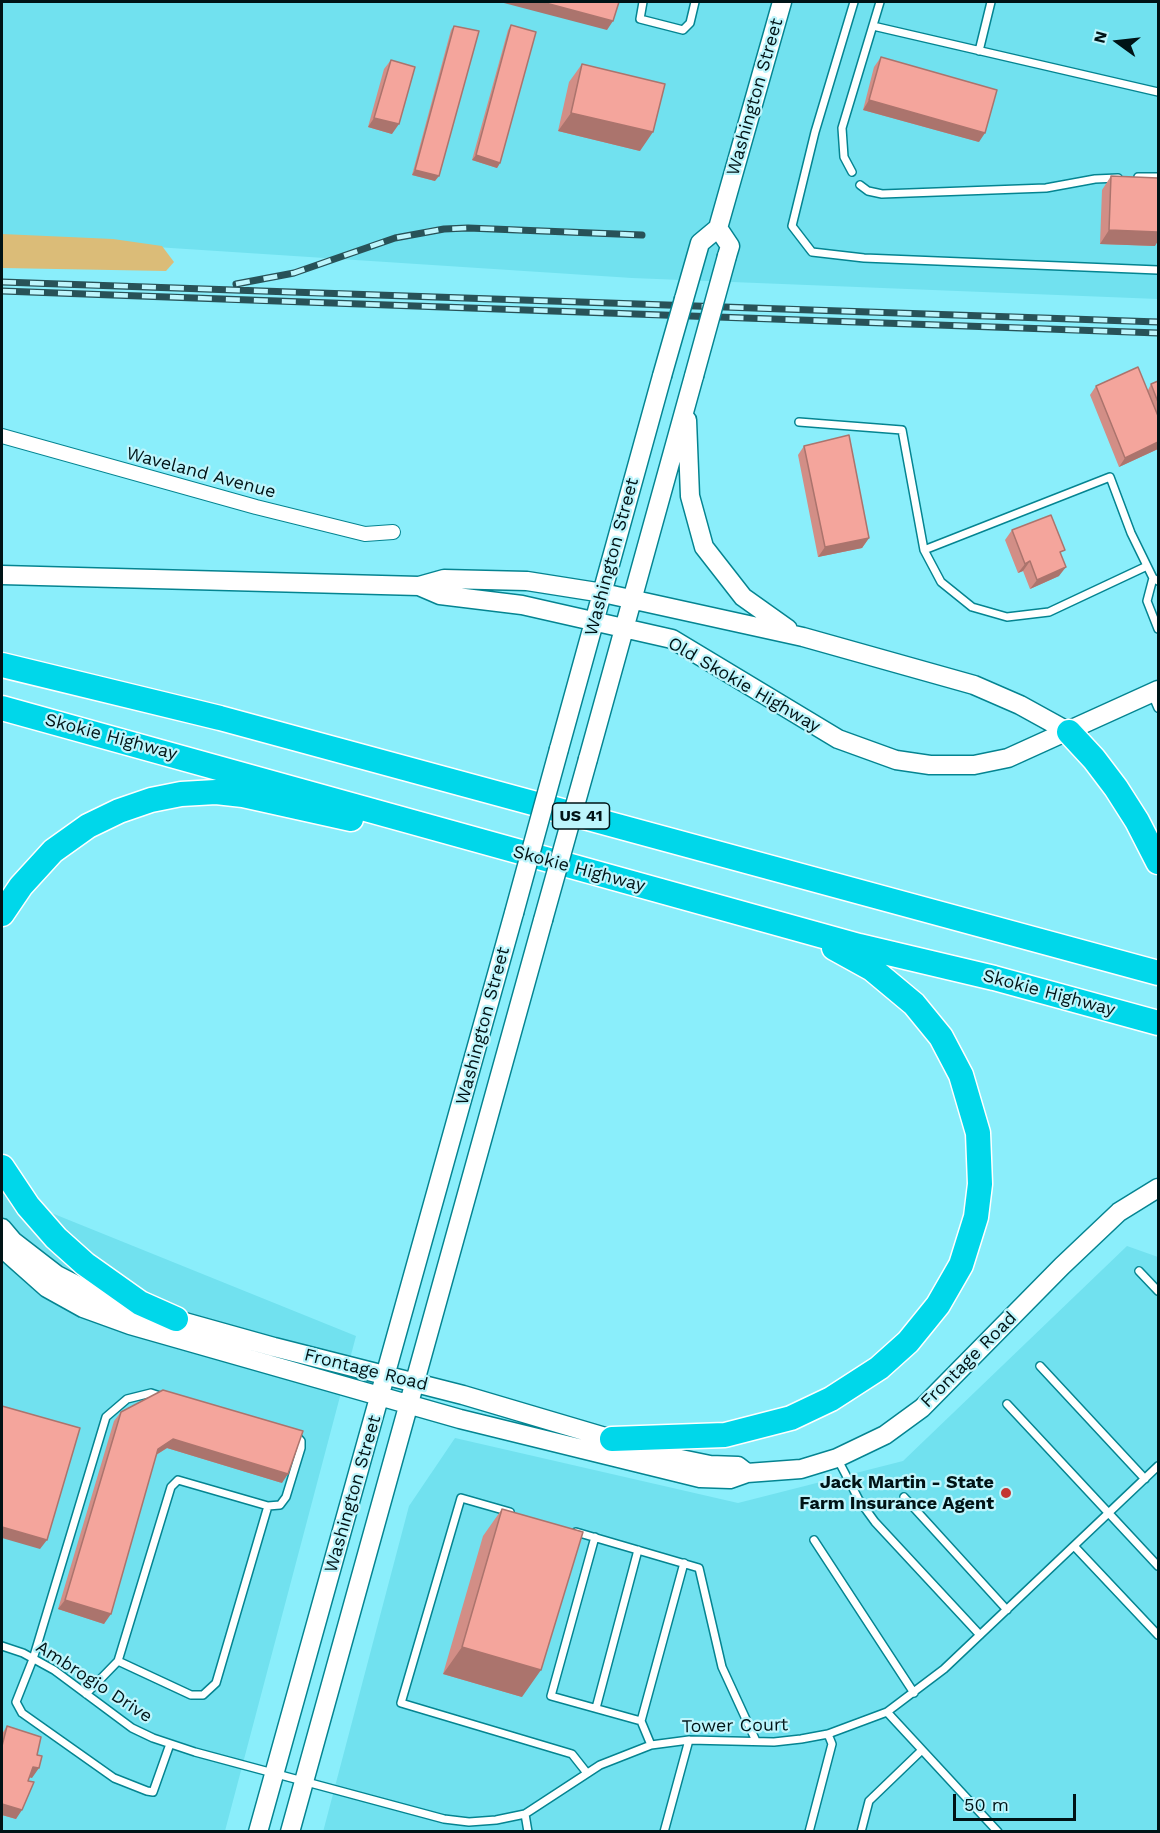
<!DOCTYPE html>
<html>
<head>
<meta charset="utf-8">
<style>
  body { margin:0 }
  #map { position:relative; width:1160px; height:1833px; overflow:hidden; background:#8aeefb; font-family:"Work Sans",sans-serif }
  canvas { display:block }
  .frame { position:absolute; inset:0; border:3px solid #001316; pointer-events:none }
  .north { position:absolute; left:1088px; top:12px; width:60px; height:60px; -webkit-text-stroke:4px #bdf5fc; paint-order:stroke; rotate:285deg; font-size:16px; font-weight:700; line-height:24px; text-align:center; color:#001316 }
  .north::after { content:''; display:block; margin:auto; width:21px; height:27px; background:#001316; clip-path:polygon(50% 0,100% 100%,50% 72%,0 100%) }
  .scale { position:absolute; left:953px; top:1794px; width:123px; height:27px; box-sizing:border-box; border:3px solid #001316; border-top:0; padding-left:8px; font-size:18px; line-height:21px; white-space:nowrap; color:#001316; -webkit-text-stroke:4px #bdf5fc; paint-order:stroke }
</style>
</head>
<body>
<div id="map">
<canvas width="1160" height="1833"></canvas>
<div class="frame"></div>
<div class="north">N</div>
<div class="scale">50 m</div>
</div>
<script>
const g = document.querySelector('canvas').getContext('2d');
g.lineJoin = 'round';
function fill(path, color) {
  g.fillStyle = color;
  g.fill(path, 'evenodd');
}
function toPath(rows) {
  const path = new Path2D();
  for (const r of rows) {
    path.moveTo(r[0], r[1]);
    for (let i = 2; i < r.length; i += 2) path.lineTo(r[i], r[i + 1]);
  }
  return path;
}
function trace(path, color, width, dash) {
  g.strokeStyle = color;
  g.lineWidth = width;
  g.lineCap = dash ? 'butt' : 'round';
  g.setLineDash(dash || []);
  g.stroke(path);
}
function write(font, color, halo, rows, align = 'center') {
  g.font = font + ' "Work Sans",sans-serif';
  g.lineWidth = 4.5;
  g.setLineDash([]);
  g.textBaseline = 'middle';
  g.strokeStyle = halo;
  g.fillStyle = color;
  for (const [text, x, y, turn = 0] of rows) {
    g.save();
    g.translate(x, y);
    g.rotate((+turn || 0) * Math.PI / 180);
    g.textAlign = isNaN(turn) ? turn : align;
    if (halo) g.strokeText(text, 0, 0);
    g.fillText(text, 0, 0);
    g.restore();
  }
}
const built = toPath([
  [2,2,1158,2,1158,299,632,278,2,237],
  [2,1193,356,1336,225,1831,2,1831],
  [1127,1246,1158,1257,1158,1831,323,1832,409,1506,455,1438,738,1503,903,1461]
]);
const green = toPath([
  [2,234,113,239,162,246,174,262,166,271,2,268]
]);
const lane = toPath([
  [643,2,640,19,683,30,690,23,695,2],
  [854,2,815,132,792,226,812,252,864,258,1158,270],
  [873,26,1158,92],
  [979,51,991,2],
  [852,172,844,157,842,128,880,2],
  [1138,177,1158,177],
  [860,185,868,191,882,194,1046,188,1095,179,1118,178],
  [799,422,902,430,924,550,941,582,972,607,1007,617,1049,612,1147,566],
  [924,550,1110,477,1131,533,1153,578,1158,581],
  [1153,578,1147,601,1158,629],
  [1152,694,1158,708],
  [1139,1271,1158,1291],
  [1040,1366,1145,1479],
  [163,1397,151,1393,127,1399,106,1417,33,1659,16,1702,22,1713,114,1778,147,1791,153,1792,170,1744],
  [1007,1404,1158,1566],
  [837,1458,859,1500,875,1522,980,1635],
  [904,1497,1007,1610],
  [268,1506,280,1505,286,1497,301,1448,301,1441,295,1434],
  [510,1512,461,1498,401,1703,572,1754,587,1773],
  [576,1532,699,1568,722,1667,756,1741],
  [595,1537,551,1696,641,1721,651,1745],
  [814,1540,914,1693],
  [1074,1546,1158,1635],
  [2,1646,23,1653,54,1670,132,1728,153,1738,195,1752,444,1819,469,1822,496,1820,525,1814,600,1765,651,1745,689,1740,774,1742,801,1739,828,1734,887,1712,944,1669,1158,1466],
  [86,1694,118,1661,171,1487,178,1480,268,1506,216,1683,203,1695,191,1695,118,1661],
  [596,1708,638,1550],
  [887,1712,998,1832],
  [641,1721,684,1563],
  [525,1814,528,1832],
  [664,1832,689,1740],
  [809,1832,832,1744,828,1734],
  [861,1832,869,1801,922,1750]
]);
const street = toPath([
  [2,436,256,507,365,534,393,532]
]);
const secondary = toPath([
  [718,228,730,246,727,256],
  [684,299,700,243,718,228,782,2],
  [687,420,690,496,704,547,743,597,788,629],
  [2,575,419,586,444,579,527,581,603,593,803,637,974,685,1020,705,1069,732],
  [419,586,440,595,522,605,672,639,838,739,896,760,930,765,974,765,1008,758,1158,690],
  [559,749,662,376],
  [588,759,694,376],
  [2,1228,13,1241,57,1275,106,1300,274,1347,463,1395,676,1458,710,1465,738,1466,747,1473],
  [2,1248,47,1288,83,1308,130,1325,460,1419,700,1478,730,1479,747,1473,801,1469,837,1458,885,1435,922,1408,1062,1266,1119,1212,1158,1188],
  [258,1832,514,913],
  [290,1832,543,920]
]);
const highway = toPath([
  [2,665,220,718,1158,973],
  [2,708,859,946,994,978,1158,1023],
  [1069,732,1094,759,1116,788,1137,821,1158,862],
  [2,914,21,886,53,851,88,826,119,811,151,800,181,794,216,792,243,795,351,819],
  [2,1167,28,1206,56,1238,85,1264,140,1303,176,1319],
  [612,1439,725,1435,791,1418,831,1399,879,1368,908,1342,938,1305,961,1265,976,1217,980,1184,978,1133,961,1075,941,1037,914,1004,872,969,834,948]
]);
const rail = toPath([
  [2,282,1158,322],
  [236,284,294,273,395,238,444,229,468,228,642,235],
  [2,291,1158,333]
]);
const secondaryBridge = toPath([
  [662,376,684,299],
  [694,376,727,256],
  [514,913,559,749],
  [543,920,588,759]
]);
const wall = toPath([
  [511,25,500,163,497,168,472,160,508,30],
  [454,26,435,181,412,175,451,30],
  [881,57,979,142,863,110,874,67],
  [391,60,392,134,368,127,384,69],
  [582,64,640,151,558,131,569,82],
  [1111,176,1155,246,1100,244,1102,190],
  [1158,381,1158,449,1119,467,1090,395,1096,386,1148,390,1151,384],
  [804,446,869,538,862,548,818,557,798,455],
  [1012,530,1061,555,1059,576,1030,589,1023,571,1018,573,1005,540],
  [121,1412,282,1483,167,1448,156,1455,104,1624,58,1609,114,1421],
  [502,1509,522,1697,443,1674,483,1536],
  [7,1726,32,1778,29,1777,16,1819,2,1815,2,1734]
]);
const shadedWall = toPath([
  [500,2,542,2,613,21,607,30],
  [869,100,985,133,979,142,863,110],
  [571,113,653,132,640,151,558,131],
  [374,118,399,124,392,134,368,127],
  [476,155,500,163,497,168,472,160],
  [415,170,439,176,435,181,412,175],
  [1109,230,1158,232,1158,241,1155,246,1100,244],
  [1158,442,1158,449,1119,467,1125,458],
  [869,538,862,548,818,557,825,547],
  [1030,561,1023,571,1018,573,1025,564],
  [1066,567,1059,576,1030,589,1037,580],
  [173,1439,288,1474,282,1483,167,1448,151,1458,158,1449],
  [2,1527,47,1540,40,1549,2,1538],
  [65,1600,111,1614,104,1624,58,1609],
  [462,1647,541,1670,522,1697,443,1674],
  [33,1767,39,1768,32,1778,26,1776],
  [2,1804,22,1810,16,1819,2,1815]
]);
const building = toPath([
  [542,2,619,2,613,21,542,2],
  [511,25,536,32,500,163,476,155,511,25],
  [454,26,479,31,439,176,415,170,454,26],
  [881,57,997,90,985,133,869,100,881,57],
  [391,60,415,67,399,124,374,118,391,60],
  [582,64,665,84,653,132,571,113,582,64],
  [1111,176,1158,178,1158,232,1109,230,1111,176],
  [1138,367,1158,416,1158,442,1125,458,1096,386,1138,367],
  [1158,381,1158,402,1151,384,1158,381],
  [849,435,869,538,825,547,804,446,849,435],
  [1051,515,1065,550,1060,552,1066,567,1037,580,1030,561,1025,564,1012,530,1051,515],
  [163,1390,303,1431,288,1474,173,1439,158,1449,111,1614,65,1600,121,1412,163,1390],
  [2,1406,80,1428,47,1540,2,1527,2,1406],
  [502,1509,583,1532,541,1670,462,1647,502,1509],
  [7,1726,41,1737,37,1755,42,1756,39,1768,33,1767,28,1781,34,1782,22,1810,2,1804,2,1746,7,1726]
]);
const markers = [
  [1006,1493,6,"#c43633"]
];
const shields = [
  [581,816,57]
];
const shieldNames = [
  ["US 41",581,816]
];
const streetNames = [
  ["Washington Street",755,97,-74],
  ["Waveland Avenue",201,473,15],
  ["Washington Street",612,557,-75],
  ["Old Skokie Highway",744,685,30],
  ["Skokie Highway",111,737,15],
  ["Skokie Highway",579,869,15],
  ["Skokie Highway",1049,993,15],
  ["Washington Street",483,1026,-75],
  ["Frontage Road",969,1360,-45],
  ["Frontage Road",366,1370,14],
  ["Washington Street",353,1494,-74],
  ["Ambrogio Drive",94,1682,33],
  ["Tower Court",735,1726,-1]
];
const poiNames = [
  ["Jack Martin - State",994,1483],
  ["Farm Insurance Agent",994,1504]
];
fill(built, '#71e1ef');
fill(green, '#dbbc78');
trace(lane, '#048491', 10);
trace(street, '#048491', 16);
trace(secondary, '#048491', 21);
trace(highway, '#fff', 27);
trace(lane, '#fff', 7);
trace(street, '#fff', 14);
trace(secondary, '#fff', 18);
trace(highway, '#00d7ea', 24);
trace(rail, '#285258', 7);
trace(rail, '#bdf5fc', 4.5, [14]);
trace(secondaryBridge, '#048491', 21, []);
trace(secondaryBridge, '#fff', 18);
fill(wall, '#d28e86');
fill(shadedWall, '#ab746d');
fill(building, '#f4a59c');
trace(building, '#ab746d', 1.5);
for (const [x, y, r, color] of markers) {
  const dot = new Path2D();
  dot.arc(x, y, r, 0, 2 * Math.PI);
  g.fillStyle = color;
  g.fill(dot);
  trace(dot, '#bdf5fc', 2);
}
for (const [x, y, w] of shields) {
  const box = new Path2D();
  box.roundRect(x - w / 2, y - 13, w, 26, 4.5);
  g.fillStyle = '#bdf5fc';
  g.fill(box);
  trace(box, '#001316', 1.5);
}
write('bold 16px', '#001316', null, shieldNames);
write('18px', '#001316', '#bdf5fc', streetNames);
write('bold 18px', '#001316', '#bdf5fc', poiNames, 'right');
</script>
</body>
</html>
